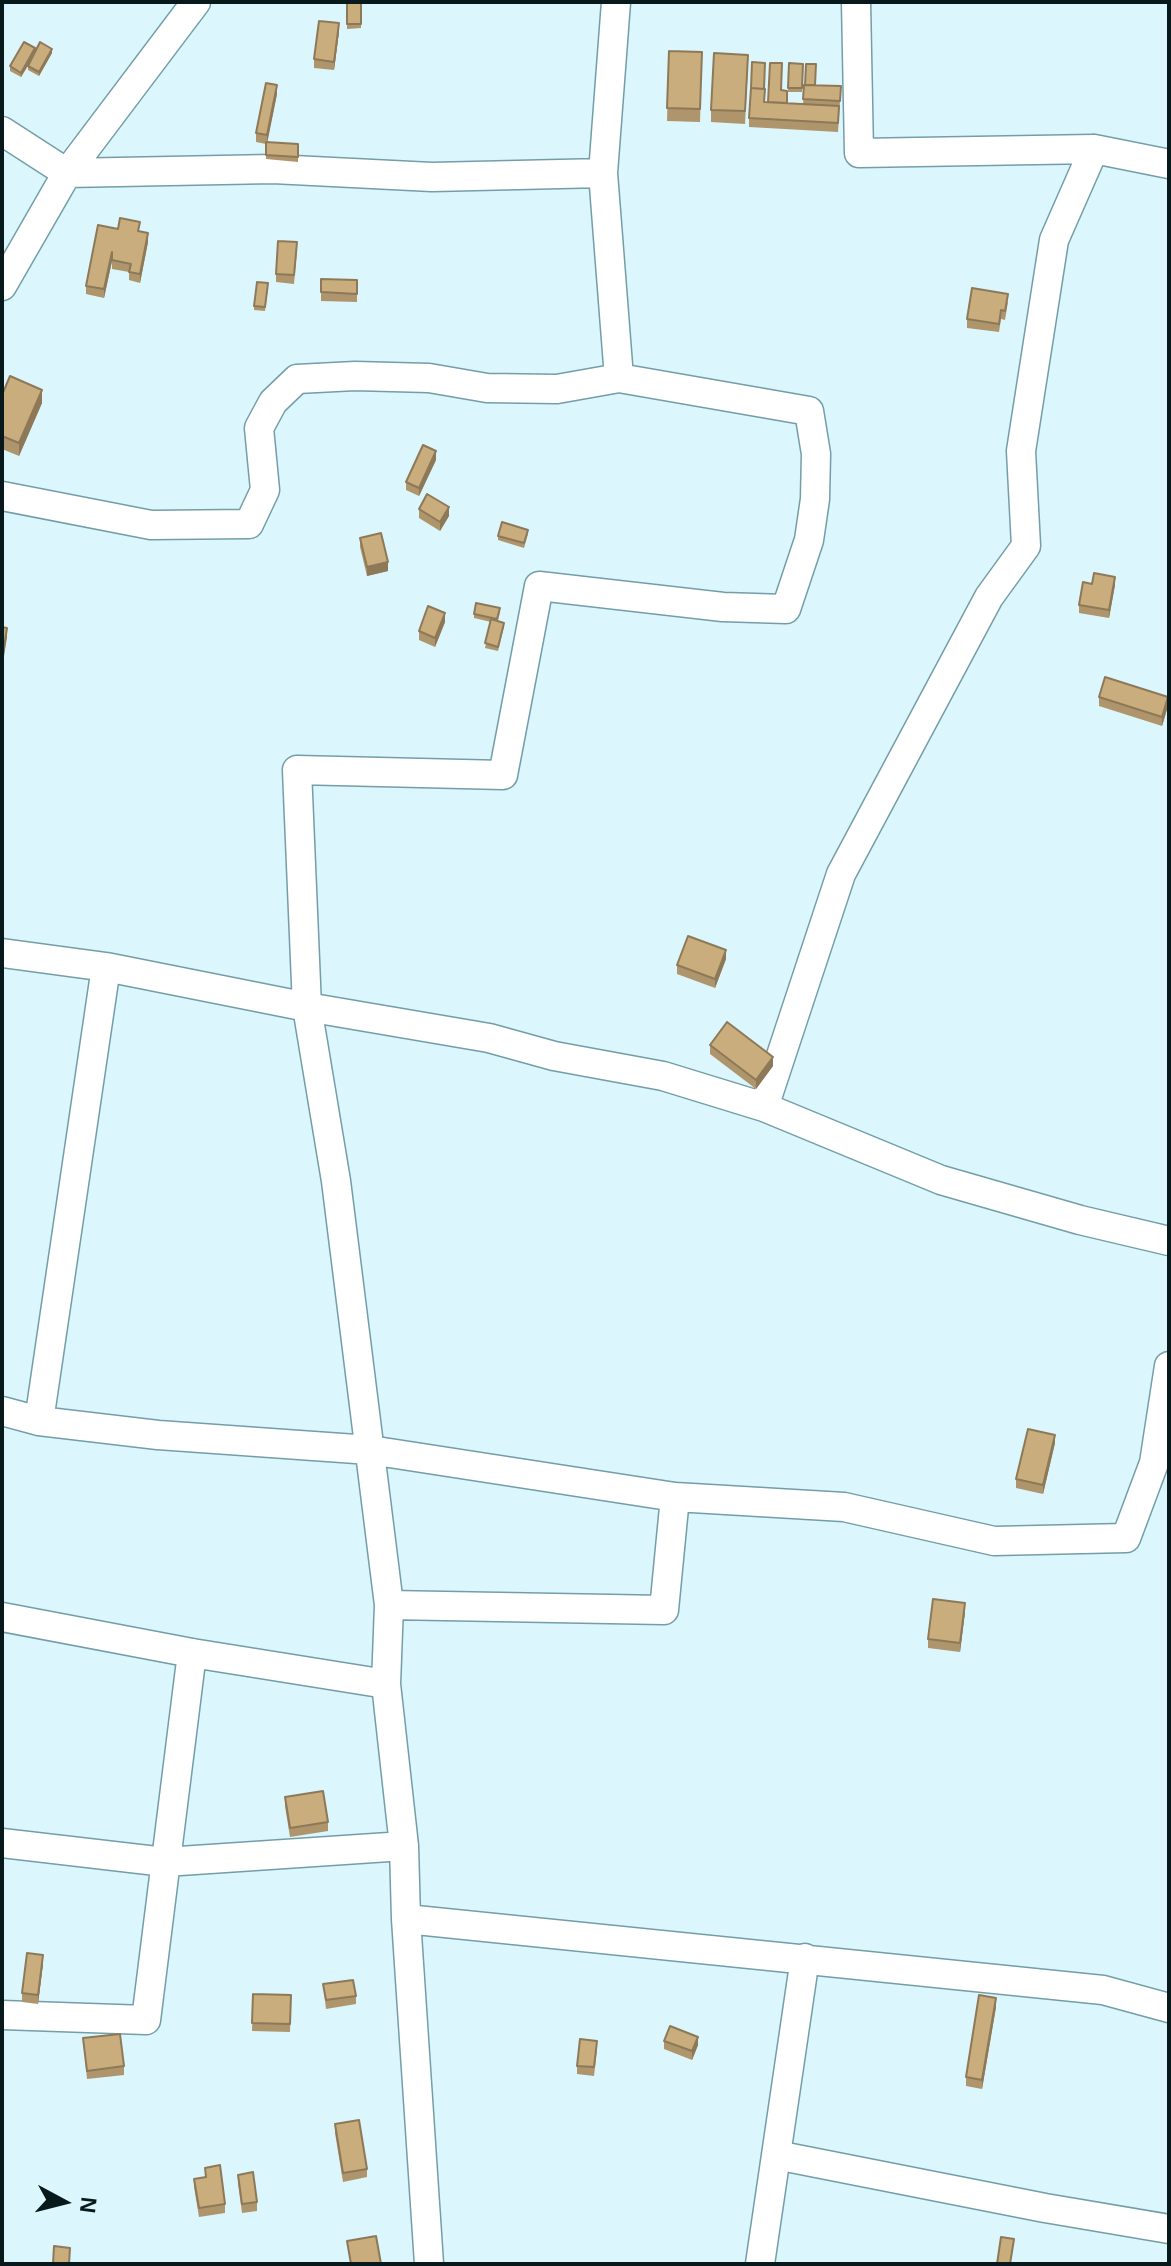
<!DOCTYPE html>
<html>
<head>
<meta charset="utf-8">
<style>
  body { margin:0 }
  #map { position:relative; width:1171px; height:2266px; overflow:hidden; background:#dbf6fc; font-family:Arial,sans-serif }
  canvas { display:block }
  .frame { position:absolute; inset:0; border:4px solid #08191c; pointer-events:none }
  .north { position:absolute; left:24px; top:2162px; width:80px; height:80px; -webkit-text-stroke:6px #dbf6fc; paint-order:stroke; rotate:97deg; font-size:22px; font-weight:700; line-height:32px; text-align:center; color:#08191c }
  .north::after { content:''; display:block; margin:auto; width:28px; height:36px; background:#08191c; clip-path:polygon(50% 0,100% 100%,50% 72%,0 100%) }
</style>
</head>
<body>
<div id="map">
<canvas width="1171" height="2266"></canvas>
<div class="frame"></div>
<div class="north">N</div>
</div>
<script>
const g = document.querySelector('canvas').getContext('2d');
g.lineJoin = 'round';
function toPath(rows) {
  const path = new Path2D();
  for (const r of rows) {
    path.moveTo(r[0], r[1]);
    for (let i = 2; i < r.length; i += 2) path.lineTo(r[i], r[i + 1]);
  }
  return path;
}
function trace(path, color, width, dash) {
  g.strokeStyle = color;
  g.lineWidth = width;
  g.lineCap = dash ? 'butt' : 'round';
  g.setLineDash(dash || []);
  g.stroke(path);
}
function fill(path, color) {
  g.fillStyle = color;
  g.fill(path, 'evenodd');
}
const minor = toPath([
  [856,2,859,153,1094,149,1169,164],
  [2,131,67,173,273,169,432,177,603,173,619,378],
  [1094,149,1054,240,1021,451,1026,546,989,597,841,874,764,1107,941,1180,1080,1220,1169,1241],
  [603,173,616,2],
  [2,286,67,173,196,2],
  [2,496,151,525,249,524,265,490,259,428,273,402,297,379,355,376,429,378,487,388,557,389,619,378,809,411,816,454,815,499,809,540,786,609,723,607,539,586,503,775,297,770,307,1007,336,1181,389,1605,386,1684,404,1846,406,1919,429,2264],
  [2,953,106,967,307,1007,489,1038,554,1056,663,1076,764,1107],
  [2,1411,39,1421,106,967],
  [39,1421,158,1435,370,1450,675,1497,844,1507,994,1541,1126,1538,1154,1463,1169,1366],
  [389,1605,664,1610,675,1497],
  [2,1617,192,1653,386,1684],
  [2,1843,165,1862,404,1846],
  [406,1919,1103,1990,1169,2008],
  [2,2015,146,2020,192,1653],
  [776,2155,1045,2208,1169,2229],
  [760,2264,805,1958]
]);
const wall = toPath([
  [347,2,361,2,361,28,347,29],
  [339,32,334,70,314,68,314,59],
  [35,51,52,53,39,76,28,70,28,66,21,77,10,71,10,66],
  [669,51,702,52,700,122,667,121],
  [789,63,803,64,802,92,788,92],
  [748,68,745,124,711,122,711,110],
  [804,85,841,86,838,132,749,127,749,118,764,102,768,102,781,90,787,103,803,104],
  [277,94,267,142,298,144,298,162,266,159,266,144,256,142,256,133],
  [118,229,139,231,148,242,140,283,129,280,129,272,112,269,112,261,104,298,86,294,86,286],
  [297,251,294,284,276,282,276,274],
  [321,279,357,280,357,302,321,301],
  [268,288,265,311,254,310,254,306],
  [1008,302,1005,320,1001,319,999,332,967,328,967,319],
  [2,395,42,403,19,456,2,449],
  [436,460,419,496,406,490,406,482],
  [419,509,449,516,440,531,419,518],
  [528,534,524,548,498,540,498,536],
  [360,538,388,571,367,576,360,547],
  [1092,584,1115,585,1109,618,1079,613,1079,605],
  [500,612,498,621,504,627,498,651,485,648,491,622,474,618,474,614],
  [445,622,435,647,419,640,419,631],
  [1099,697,1168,706,1162,726,1099,706],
  [726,959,715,988,677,974,677,965],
  [710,1045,773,1066,756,1089,710,1054],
  [1055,1443,1043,1494,1016,1488,1016,1479],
  [965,1612,960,1652,928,1648,928,1639],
  [285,1797,328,1822,328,1831,290,1837,285,1806],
  [43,1964,38,2004,22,2002,22,1993],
  [323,1984,356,1996,356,2004,326,2009],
  [253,1994,291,1995,290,2032,252,2031],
  [996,2007,982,2089,966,2086,966,2077],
  [83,2038,124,2066,124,2075,87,2079],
  [664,2041,698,2045,692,2060,664,2049],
  [597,2050,594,2076,577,2074,577,2066],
  [335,2124,367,2169,367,2177,343,2182,335,2133],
  [205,2168,225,2204,225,2213,199,2217,194,2187,194,2179,205,2177],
  [238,2175,257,2202,257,2211,242,2213,238,2183]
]);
const shadedWall = toPath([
  [339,23,339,32,334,70,334,62],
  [35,48,35,53,21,77,21,73],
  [52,49,52,53,39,76,39,72],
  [277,85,277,94,267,144,267,135],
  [148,233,148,242,140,283,140,274],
  [112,252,112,261,104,298,104,289],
  [42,390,42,403,19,456,19,443],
  [436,451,436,460,419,496,419,488],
  [449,507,449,516,440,531,440,522],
  [388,562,388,571,367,576,367,567],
  [1115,577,1115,585,1109,618,1109,610],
  [445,613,445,622,435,647,435,638],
  [7,628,7,637,2,669,2,660],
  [1168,697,1168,706,1162,726,1162,717],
  [726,950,726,959,715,988,715,979],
  [773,1057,773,1066,756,1089,756,1080],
  [1055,1435,1055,1443,1043,1494,1043,1485],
  [965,1603,965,1612,960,1652,960,1643],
  [43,1955,43,1964,38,2004,38,1995],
  [996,1998,996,2007,982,2089,982,2080],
  [698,2037,698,2045,692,2060,692,2051]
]);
const building = toPath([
  [347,2,361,2,361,24,347,24,347,2],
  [319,21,339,23,334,62,314,59,319,21],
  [24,42,35,48,21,73,10,66,24,42],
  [40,42,52,49,39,72,28,66,40,42],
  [669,51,702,52,700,109,667,108,669,51],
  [714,53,748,55,745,111,711,110,714,53],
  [752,62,765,63,764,89,751,88,752,62],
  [770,63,782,63,781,90,787,91,787,103,768,102,770,63],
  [789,63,803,64,802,88,788,88,789,63],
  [806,64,816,64,815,85,805,85,806,64],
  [266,83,277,85,267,135,256,133,266,83],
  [804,85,841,86,840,101,803,99,804,85],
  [751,88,765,89,764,102,839,106,838,123,749,118,751,88],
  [266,142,298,144,298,157,266,155,266,142],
  [120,218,140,222,138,231,148,233,140,274,129,272,131,264,112,260,112,252,104,289,86,286,98,225,118,229,120,218],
  [278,241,297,242,294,275,276,274,278,241],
  [321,279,357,280,357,294,321,292,321,279],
  [257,282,268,283,265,307,254,306,257,282],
  [972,288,1008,294,1005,311,1001,310,999,324,967,319,972,288],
  [10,376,42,390,19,443,2,436,2,395,10,376],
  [423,445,436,451,419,488,406,482,423,445],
  [427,494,449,507,440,522,419,509,427,494],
  [502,522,528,530,524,543,498,536,502,522],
  [381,533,388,562,367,567,360,538,381,533],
  [1094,573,1115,577,1109,610,1079,605,1083,582,1092,584,1094,573],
  [476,603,500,608,497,619,474,614,476,603],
  [428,606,445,613,435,638,419,631,428,606],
  [491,619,504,623,498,647,485,643,491,619],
  [2,627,7,628,2,660,2,627],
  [1105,677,1168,697,1162,717,1099,697,1105,677],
  [688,936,726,950,715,979,677,965,688,936],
  [727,1022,773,1057,756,1080,710,1045,727,1022],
  [1028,1429,1055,1435,1043,1485,1016,1479,1028,1429],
  [933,1599,965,1603,960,1643,928,1639,933,1599],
  [323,1791,328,1822,290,1828,285,1797,323,1791],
  [27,1953,43,1955,38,1995,22,1993,27,1953],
  [353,1980,356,1996,326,2000,323,1984,353,1980],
  [253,1994,291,1995,290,2024,252,2023,253,1994],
  [979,1995,996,1998,982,2080,966,2077,979,1995],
  [670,2026,698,2037,692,2051,664,2041,670,2026],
  [120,2034,124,2066,87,2071,83,2038,120,2034],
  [580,2039,597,2041,594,2067,577,2066,580,2039],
  [359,2120,367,2169,343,2173,335,2124,359,2120],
  [220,2165,225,2204,199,2208,194,2179,206,2177,205,2168,220,2165],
  [253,2172,257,2202,242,2204,238,2175,253,2172],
  [376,2236,381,2264,351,2264,347,2241,376,2236],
  [1001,2237,1014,2239,1010,2264,997,2264,1001,2237],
  [54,2246,70,2248,69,2264,53,2264,54,2246]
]);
trace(minor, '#739ea7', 31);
trace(minor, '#fff', 28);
fill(wall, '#ae956c');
fill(shadedWall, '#8d7958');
fill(building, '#caad7d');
trace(building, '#8d7958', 2);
</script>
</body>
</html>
